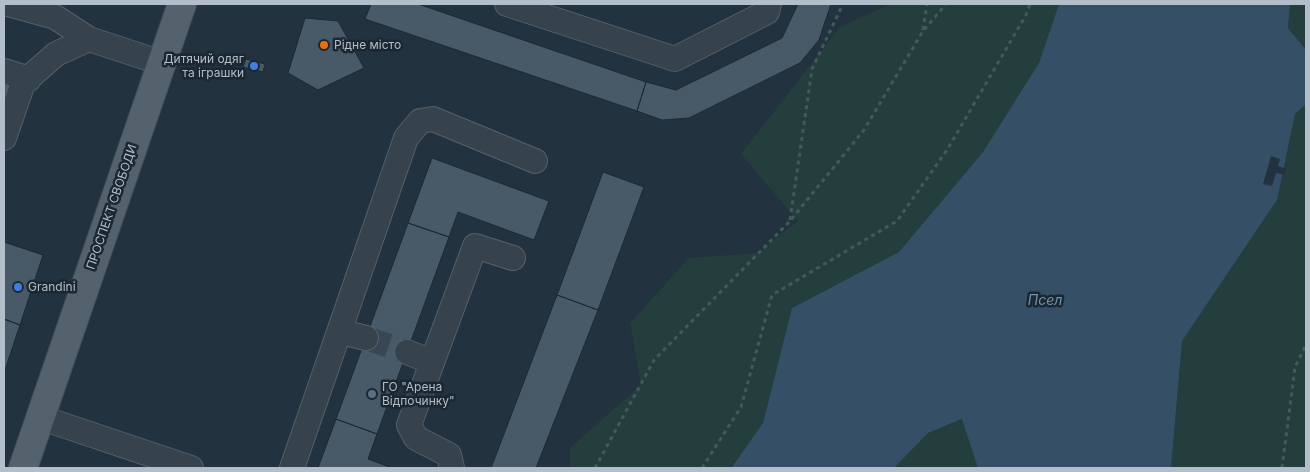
<!DOCTYPE html>
<html>
<head>
<meta charset="utf-8">
<style>
  body { margin:0 }
  #map { position:relative; width:1310px; height:472px; overflow:hidden; background:#22323e; font-family:Inter,sans-serif }
  canvas { display:block }
  .frame { position:absolute; inset:0; border:5px solid #b2bec9; pointer-events:none }
</style>
</head>
<body>
<div id="map">
<canvas width="1310" height="472"></canvas>
<div class="frame"></div>
</div>
<script>
const g = document.querySelector('canvas').getContext('2d');
g.lineJoin = 'round';
function fill(path, color) {
  g.fillStyle = color;
  g.fill(path, 'evenodd');
}
function toPath(rows) {
  const path = new Path2D();
  for (const r of rows) {
    path.moveTo(r[0], r[1]);
    for (let i = 2; i < r.length; i += 2) path.lineTo(r[i], r[i + 1]);
  }
  return path;
}
function trace(path, color, width, dash) {
  g.strokeStyle = color;
  g.lineWidth = width;
  g.lineCap = dash ? 'butt' : 'round';
  g.setLineDash(dash || []);
  g.stroke(path);
}
function write(font, color, halo, rows, align = 'center') {
  g.font = font + ' Inter,sans-serif';
  g.lineWidth = 5;
  g.setLineDash([]);
  g.textBaseline = 'middle';
  g.strokeStyle = halo;
  g.fillStyle = color;
  for (const [text, x, y, turn = 0] of rows) {
    g.save();
    g.translate(x, y);
    g.rotate((+turn || 0) * Math.PI / 180);
    g.textAlign = isNaN(turn) ? turn : align;
    if (halo) g.strokeText(text, 0, 0);
    g.fillText(text, 0, 0);
    g.restore();
  }
}
const green = toPath([
  [891,4,1059,4,1039,63,983,152,899,252,792,308,763,423,730,468,570,468,570,448,641,385,630,323,689,258,758,253,798,221,741,154,840,27],
  [1290,4,1306,4,1306,50,1288,28],
  [1306,104,1306,468,1171,468,1182,341,1277,200,1295,114],
  [963,419,978,468,894,468,928,433]
]);
const water = toPath([
  [1059,4,1290,4,1288,28,1306,50,1306,104,1295,114,1277,200,1182,341,1171,468,978,468,962,419,928,433,894,468,731,468,763,423,792,308,899,252,983,152,1039,63]
]);
const pier = toPath([
  [1271,156,1280,159,1278,166,1286,169,1285,175,1276,173,1272,186,1263,184]
]);
const building = toPath([
  [371,4,418,4,646,82,637,111,365,19,371,4],
  [798,4,831,4,819,40,800,63,689,118,662,120,637,111,646,82,676,90,782,38,798,4],
  [305,18,338,21,364,68,318,90,288,73,305,18],
  [246,59,265,64,263,72,243,67,246,59],
  [4,83,12,85,4,111,4,83],
  [432,158,549,201,534,240,458,212,449,237,408,223,432,158],
  [603,172,644,187,598,310,557,295,603,172],
  [408,223,449,237,377,434,336,419,408,223],
  [4,242,43,255,20,325,4,319,4,242],
  [557,295,598,310,536,468,491,468,557,295],
  [4,319,20,325,4,373,4,319],
  [336,419,377,434,368,459,392,468,318,468,336,419]
]);
const minorTunnel = toPath([
  [366,338,407,352]
]);
const path = toPath([
  [923,30,927,4],
  [790,220,812,69,843,4],
  [595,468,654,360,790,221,864,130,923,31,946,4],
  [702,468,741,407,772,295,897,221,947,150,1026,15,1030,4],
  [1282,468,1295,367,1306,345]
]);
const minor = toPath([
  [8,4,55,17,89,39,162,63],
  [507,4,675,59,767,12,769,4],
  [4,71,29,79],
  [4,138,23,83,56,54,89,39],
  [341,332,366,338],
  [407,352,432,362],
  [39,417,191,468],
  [292,468,406,138,420,121,433,119,535,161],
  [452,468,449,455,416,438,409,425,475,246,513,258]
]);
const major = toPath([
  [23,468,182,4]
]);
const markers = [
  [324,45,5,"#e8710a"],
  [254,66,5,"#3f7fe0"],
  [18,287,5,"#3f7fe0"],
  [372,394,5,"#5c6f8a"]
];
const poiNames = [
  ["Рідне місто",334,45],
  ["Дитячий одяг",244,59,"right"],
  ["та іграшки",244,73,"right"],
  ["Grandini",28,287],
  ["ГО \"Арена",382,387],
  ["Відпочинку\"",382,401]
];
const streetNames = [
  ["ПРОСПЕКТ СВОБОДИ",112,207,-71]
];
const waterNames = [
  ["Псел",1045,301]
];
fill(green, '#243e3e');
fill(water, '#355066');
fill(pier, '#22323e');
fill(building, '#485967');
trace(building, '#1d2a34', 1);
trace(minorTunnel, '#384753', 24, [24, 12]);
trace(minor, '#54616b', 26);
trace(major, '#424f59', 30);
trace(path, '#425b5a', 3, [4, 4]);
trace(minor, '#36434d', 24);
trace(major, '#54626e', 28);
for (const [x, y, r, color] of markers) {
  const dot = new Path2D();
  dot.arc(x, y, r, 0, 2 * Math.PI);
  g.fillStyle = color;
  g.fill(dot);
  trace(dot, '#1b2832', 2);
}
write('12px', '#b2bec9', '#1b2832', poiNames, 'left');
write('12px', '#b2bec9', '#1b2832', streetNames);
write('italic 14px', '#7094ae', '#1b2832', waterNames);
</script>
</body>
</html>
